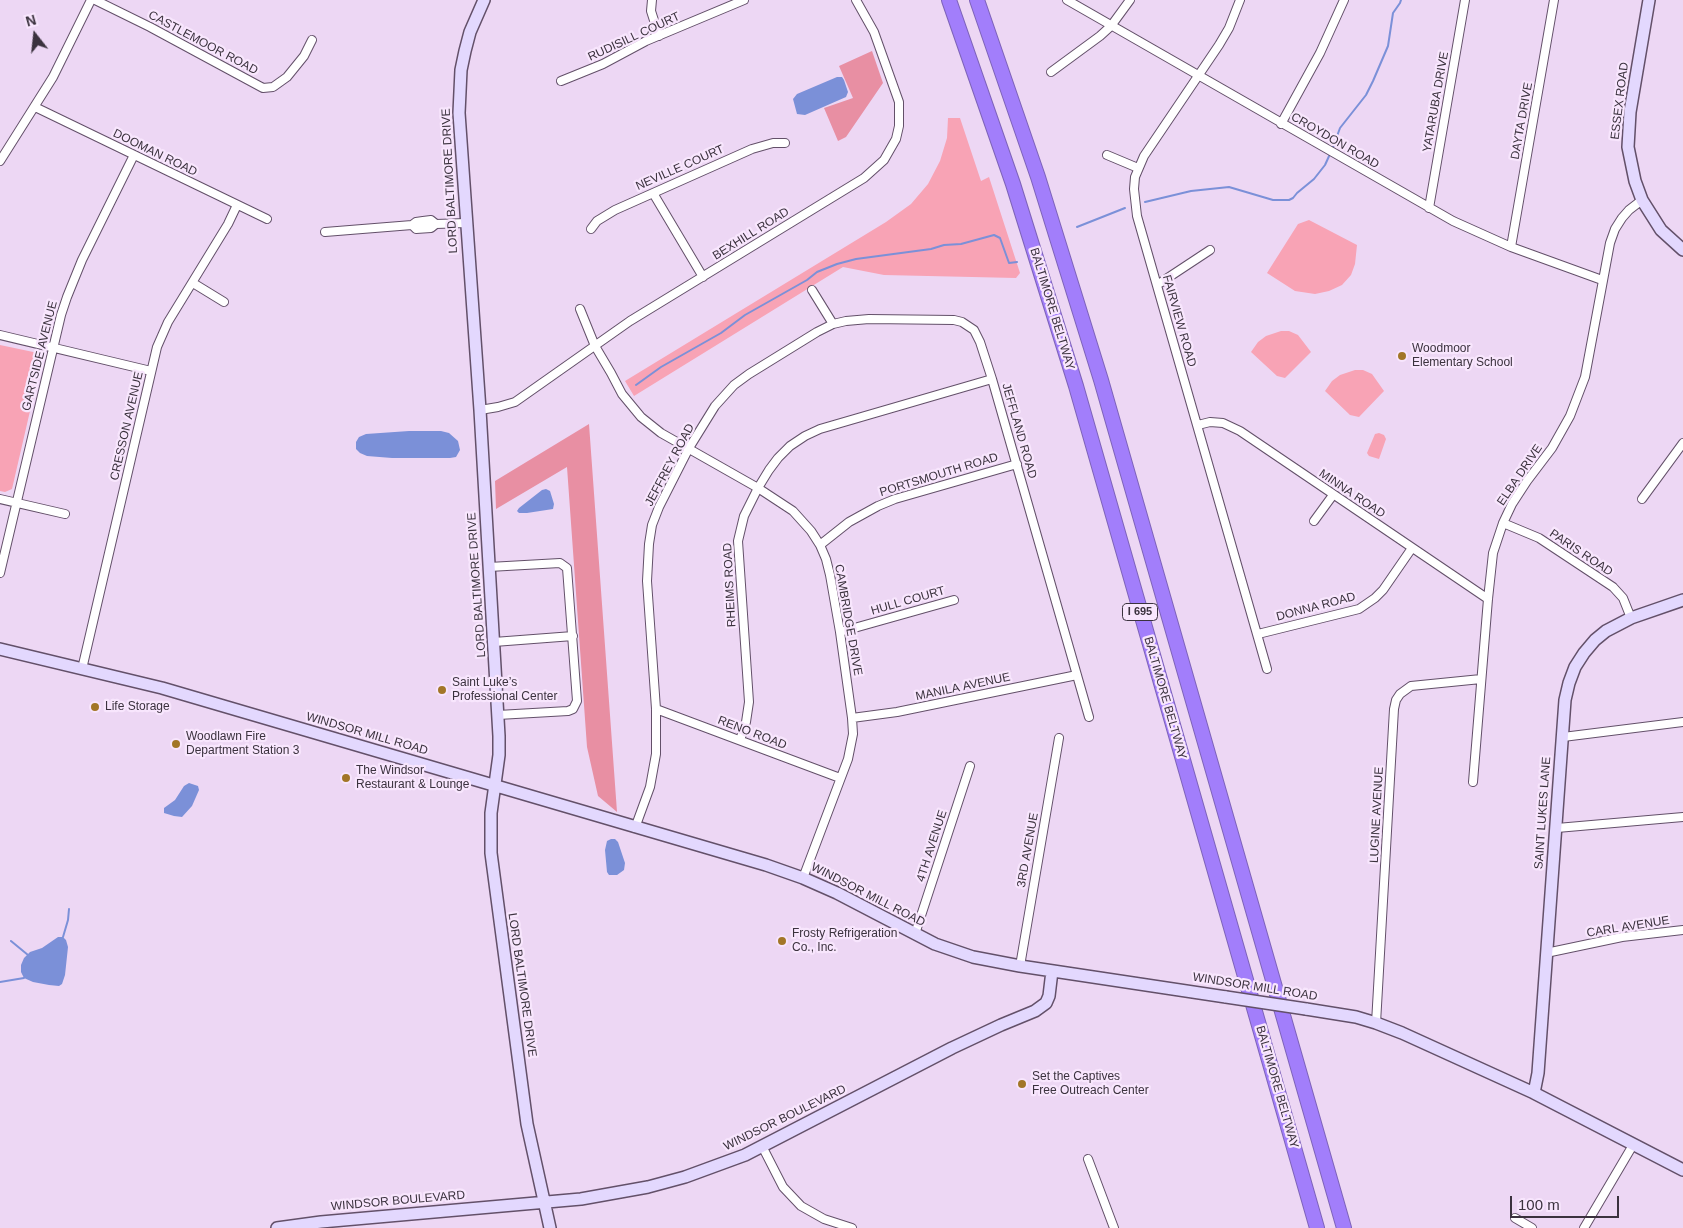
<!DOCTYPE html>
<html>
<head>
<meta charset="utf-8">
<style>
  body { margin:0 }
  #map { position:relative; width:1683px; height:1228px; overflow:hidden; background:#edd7f4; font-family:Helvetica,sans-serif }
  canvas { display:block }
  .north { position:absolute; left:10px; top:10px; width:50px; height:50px; -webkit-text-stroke:4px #f8e6fd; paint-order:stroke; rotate:344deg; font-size:14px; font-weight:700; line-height:20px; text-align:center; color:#3b323e }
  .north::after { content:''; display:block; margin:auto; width:18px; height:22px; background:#3b323e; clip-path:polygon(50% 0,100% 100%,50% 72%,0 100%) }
  .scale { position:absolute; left:1510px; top:1196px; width:109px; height:22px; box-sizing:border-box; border:2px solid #3b323e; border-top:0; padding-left:6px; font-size:15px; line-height:18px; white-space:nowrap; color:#3b323e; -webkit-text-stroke:4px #f8e6fd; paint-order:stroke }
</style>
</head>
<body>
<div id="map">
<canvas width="1683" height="1228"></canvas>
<div class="north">N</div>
<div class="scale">100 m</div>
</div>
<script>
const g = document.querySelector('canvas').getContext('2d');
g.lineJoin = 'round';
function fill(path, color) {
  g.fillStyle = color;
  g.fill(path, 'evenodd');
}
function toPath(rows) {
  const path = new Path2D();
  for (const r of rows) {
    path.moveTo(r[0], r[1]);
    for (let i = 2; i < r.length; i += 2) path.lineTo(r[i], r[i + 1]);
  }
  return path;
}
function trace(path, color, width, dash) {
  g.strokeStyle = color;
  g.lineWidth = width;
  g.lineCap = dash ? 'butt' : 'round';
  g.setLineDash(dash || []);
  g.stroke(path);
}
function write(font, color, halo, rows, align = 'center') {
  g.font = font + ' Helvetica,sans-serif';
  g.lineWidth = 4.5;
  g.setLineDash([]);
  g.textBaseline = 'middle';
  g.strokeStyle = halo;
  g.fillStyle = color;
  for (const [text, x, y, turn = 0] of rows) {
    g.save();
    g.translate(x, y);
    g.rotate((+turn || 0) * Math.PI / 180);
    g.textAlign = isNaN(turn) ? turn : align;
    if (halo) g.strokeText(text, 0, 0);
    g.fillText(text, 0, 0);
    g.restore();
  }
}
const green = toPath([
  [948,118,960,118,981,181,989,177,1020,273,1016,278,884,275,843,267,634,396,625,381,886,222,911,204,928,184,940,161,947,138],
  [1309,220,1357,245,1355,264,1351,275,1342,285,1329,291,1315,294,1295,291,1267,273,1298,224],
  [1281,331,1289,331,1298,335,1311,352,1285,378,1277,376,1251,352,1258,342,1266,336],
  [0,345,38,353,42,359,12,489,5,492,0,491],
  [1355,370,1363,370,1372,374,1384,391,1359,417,1350,415,1325,391,1332,381,1340,375],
  [1379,433,1384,435,1386,439,1379,459,1369,456,1367,453,1375,434]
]);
const forest = toPath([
  [872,51,883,83,846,137,838,141,824,108,853,98,839,66],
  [589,424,617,812,598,796,587,747,567,467,496,509,495,481]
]);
const water = toPath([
  [837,77,842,77,844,80,848,92,846,97,805,115,797,114,793,99,797,94],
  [409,431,441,431,449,433,458,441,460,450,456,457,450,458,392,458,367,456,360,453,356,449,356,442,359,437,366,434],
  [546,489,550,491,554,504,553,509,527,513,519,513,517,511,519,508,542,490],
  [189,783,198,786,199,790,192,806,182,817,174,816,164,813,164,808,175,800,184,786],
  [611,839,615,839,618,842,625,863,624,870,617,875,609,875,607,872,605,850,607,841],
  [58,937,63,937,66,940,68,947,65,975,62,984,59,986,49,985,33,982,24,978,21,972,21,965,24,958,30,952,42,948]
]);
const stream = toPath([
  [1332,150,1340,128,1366,95,1373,81,1388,46,1393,13,1400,3,1401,0],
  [1145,202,1191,191,1229,187,1273,200,1289,200,1293,198,1297,193,1314,179,1325,165,1330,154],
  [1077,227,1125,208],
  [636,385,661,367,721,333,745,315,807,280,817,272,837,264,856,259,931,249,944,245,961,244,994,235,1000,238,1009,263,1017,262],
  [63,937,68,920,69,909],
  [11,941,28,955],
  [0,982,24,978]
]);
const street = toPath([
  [95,0,150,27,263,88,273,87,287,77,304,56,312,40],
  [652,0,651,11,659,36],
  [1067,0,1453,221,1511,247,1602,280],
  [1240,0,1229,28,1219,45,1144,156,1135,177,1134,189,1137,216,1267,669],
  [1051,72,1100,36,1111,26,1130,0],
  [561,81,603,64,646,41,744,0],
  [35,107,267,219],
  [1281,124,1320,53,1344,0],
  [1107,155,1138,168],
  [0,161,53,77,91,0],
  [653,193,703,277],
  [1429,208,1465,0],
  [412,225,416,229,431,228,436,224,466,223],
  [591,229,597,221,615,210,752,149,773,143,785,143],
  [325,232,412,225,416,222,423,221,431,220,436,224],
  [1511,247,1554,0],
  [193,283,224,302],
  [1157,285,1210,250],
  [812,290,833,324],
  [580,309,595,346,611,373,622,394,641,417,661,433,758,488,793,511,811,531,820,545,826,559,830,575,840,632,852,718,853,734,848,759,803,878],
  [0,335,151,371],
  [480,410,498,407,515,402,630,321,864,178,884,160,896,139,899,126,899,102,874,32,856,0],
  [1198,425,1210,422,1223,423,1240,431,1488,599],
  [0,499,65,514],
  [1642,499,1683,443],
  [1314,521,1333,495],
  [1503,523,1539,538,1613,587,1623,598,1631,618],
  [820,545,849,522,878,506,895,499,1017,464],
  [489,567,560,563,567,568,577,701,573,709,568,711,498,715],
  [0,573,61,315,67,297,82,260,134,155],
  [840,632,954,600],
  [1258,634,1359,609,1375,598,1383,590,1412,548],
  [494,642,573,636],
  [82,669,157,347,168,322,228,224,237,205],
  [656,709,840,778],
  [852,718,897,712,1077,675],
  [1563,737,1683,722],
  [740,740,746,722,749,702,738,541,744,516,758,488,769,470,778,458,790,446,805,436,820,429,992,379],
  [1473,782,1488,599,1493,553,1503,523,1512,504,1527,481,1552,448,1570,416,1585,377,1610,243,1615,229,1622,218,1629,210,1642,200],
  [635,828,650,787,656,754,656,709,647,581,649,544,652,525,659,507,689,448,715,406,734,385,749,374,817,332,833,324,846,321,869,319,954,320,962,322,974,330,980,342,992,379,1089,717],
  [1557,828,1683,817],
  [915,934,970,766],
  [1546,953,1622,937,1683,930],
  [1020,966,1059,738],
  [1376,1023,1394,709,1396,700,1400,694,1411,686,1481,679],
  [762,1146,783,1187,801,1206,824,1219,852,1228],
  [1088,1159,1114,1228],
  [1515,1218,1532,1228],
  [1584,1228,1633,1145]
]);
const secondary = toPath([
  [484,0,470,32,465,51,461,70,459,113,480,410,499,736,499,755,491,813,491,853,527,1124,550,1228],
  [1649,0,1630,112,1628,147,1635,181,1642,200,1661,230,1683,250],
  [0,649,162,688,766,865,803,878,837,893,935,944,973,957,1020,966,1226,997],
  [1306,1009,1356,1017,1376,1023,1402,1033,1534,1093,1683,1170],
  [1534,1093,1538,1073,1565,700,1569,683,1575,667,1584,653,1595,640,1606,631,1631,618,1683,600],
  [277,1228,321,1222,581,1199,648,1187,685,1177,745,1155,952,1048,1001,1025,1035,1011,1046,1003,1049,996,1052,971]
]);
const highway = toPath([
  [949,0,1013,184,1076,386,1317,1228],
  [977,0,1038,177,1101,380,1344,1228]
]);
const secondaryBridge = toPath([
  [1226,997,1306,1009]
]);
const markers = [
  [1402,356,5,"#a27627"],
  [442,690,5,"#a27627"],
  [95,707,5,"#a27627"],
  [176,744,5,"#a27627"],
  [346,778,5,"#a27627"],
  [782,941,5,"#a27627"],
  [1022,1084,5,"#a27627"]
];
const shields = [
  [1140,612,35]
];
const shieldNames = [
  ["I 695",1140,612]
];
const streetNames = [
  ["RUDISILL COURT",634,37,-25],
  ["CASTLEMOOR ROAD",203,43,28],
  ["ESSEX ROAD",1620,101,-83],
  ["YATARUBA DRIVE",1436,102,-80],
  ["DAYTA DRIVE",1522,121,-80],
  ["CROYDON ROAD",1335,141,30],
  ["DOOMAN ROAD",155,153,26],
  ["NEVILLE COURT",680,168,-24],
  ["LORD BALTIMORE DRIVE",450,181,-93],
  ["BEXHILL ROAD",751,234,-32],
  ["BALTIMORE BELTWAY",1052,309,73],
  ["FAIRVIEW ROAD",1179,321,74],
  ["GARTSIDE AVENUE",40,356,-76],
  ["CRESSON AVENUE",127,426,-77],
  ["JEFFLAND ROAD",1019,431,74],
  ["JEFFREY ROAD",670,465,-62],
  ["PORTSMOUTH ROAD",939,475,-17],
  ["ELBA DRIVE",1520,475,-56],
  ["MINNA ROAD",1352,494,34],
  ["PARIS ROAD",1581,553,34],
  ["LORD BALTIMORE DRIVE",477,585,-94],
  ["RHEIMS ROAD",730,585,-93],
  ["HULL COURT",908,601,-16],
  ["DONNA ROAD",1316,607,-15],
  ["CAMBRIDGE DRIVE",848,620,80],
  ["MANILA AVENUE",963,687,-12],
  ["BALTIMORE BELTWAY",1165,698,74],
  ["RENO ROAD",752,733,21],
  ["WINDSOR MILL ROAD",367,734,16],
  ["SAINT LUKES LANE",1543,813,-86],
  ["LUGINE AVENUE",1377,815,-87],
  ["4TH AVENUE",932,846,-72],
  ["3RD AVENUE",1028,850,-80],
  ["WINDSOR MILL ROAD",868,895,27],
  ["CARL AVENUE",1628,927,-9],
  ["LORD BALTIMORE DRIVE",522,985,82],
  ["WINDSOR MILL ROAD",1255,987,9],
  ["BALTIMORE BELTWAY",1277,1087,74],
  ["WINDSOR BOULEVARD",785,1118,-26],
  ["WINDSOR BOULEVARD",398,1201,-5]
];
const poiNames = [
  ["Woodmoor",1412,349],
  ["Elementary School",1412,363],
  ["Saint Luke’s",452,683],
  ["Professional Center",452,697],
  ["Life Storage",105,707],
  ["Woodlawn Fire",186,737],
  ["Department Station 3",186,751],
  ["The Windsor",356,771],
  ["Restaurant & Lounge",356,785],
  ["Frosty Refrigeration",792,934],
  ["Co., Inc.",792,948],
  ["Set the Captives",1032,1077],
  ["Free Outreach Center",1032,1091]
];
fill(green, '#f8a3b5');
fill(forest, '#e88fa3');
fill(water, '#7b90d8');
trace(stream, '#7b90d8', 2);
trace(street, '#635069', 10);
trace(secondary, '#635069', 14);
trace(highway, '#7e63b9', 16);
trace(street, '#fff', 8);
trace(secondary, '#e3d8fe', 11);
trace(highway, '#a27efb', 14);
trace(secondaryBridge, '#635069', 14, []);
trace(secondaryBridge, '#e3d8fe', 11);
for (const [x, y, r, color] of markers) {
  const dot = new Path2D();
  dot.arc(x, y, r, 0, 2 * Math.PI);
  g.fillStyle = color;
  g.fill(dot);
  trace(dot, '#f8e6fd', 2);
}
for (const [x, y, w] of shields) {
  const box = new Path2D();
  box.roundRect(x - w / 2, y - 8.5, w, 17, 4);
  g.fillStyle = '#f8e6fd';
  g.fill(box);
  trace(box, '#3b323e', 1);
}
write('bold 11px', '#3b323e', null, shieldNames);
write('12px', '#3b323e', '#f8e6fd', streetNames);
write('12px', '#3b323e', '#f8e6fd', poiNames, 'left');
</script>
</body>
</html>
